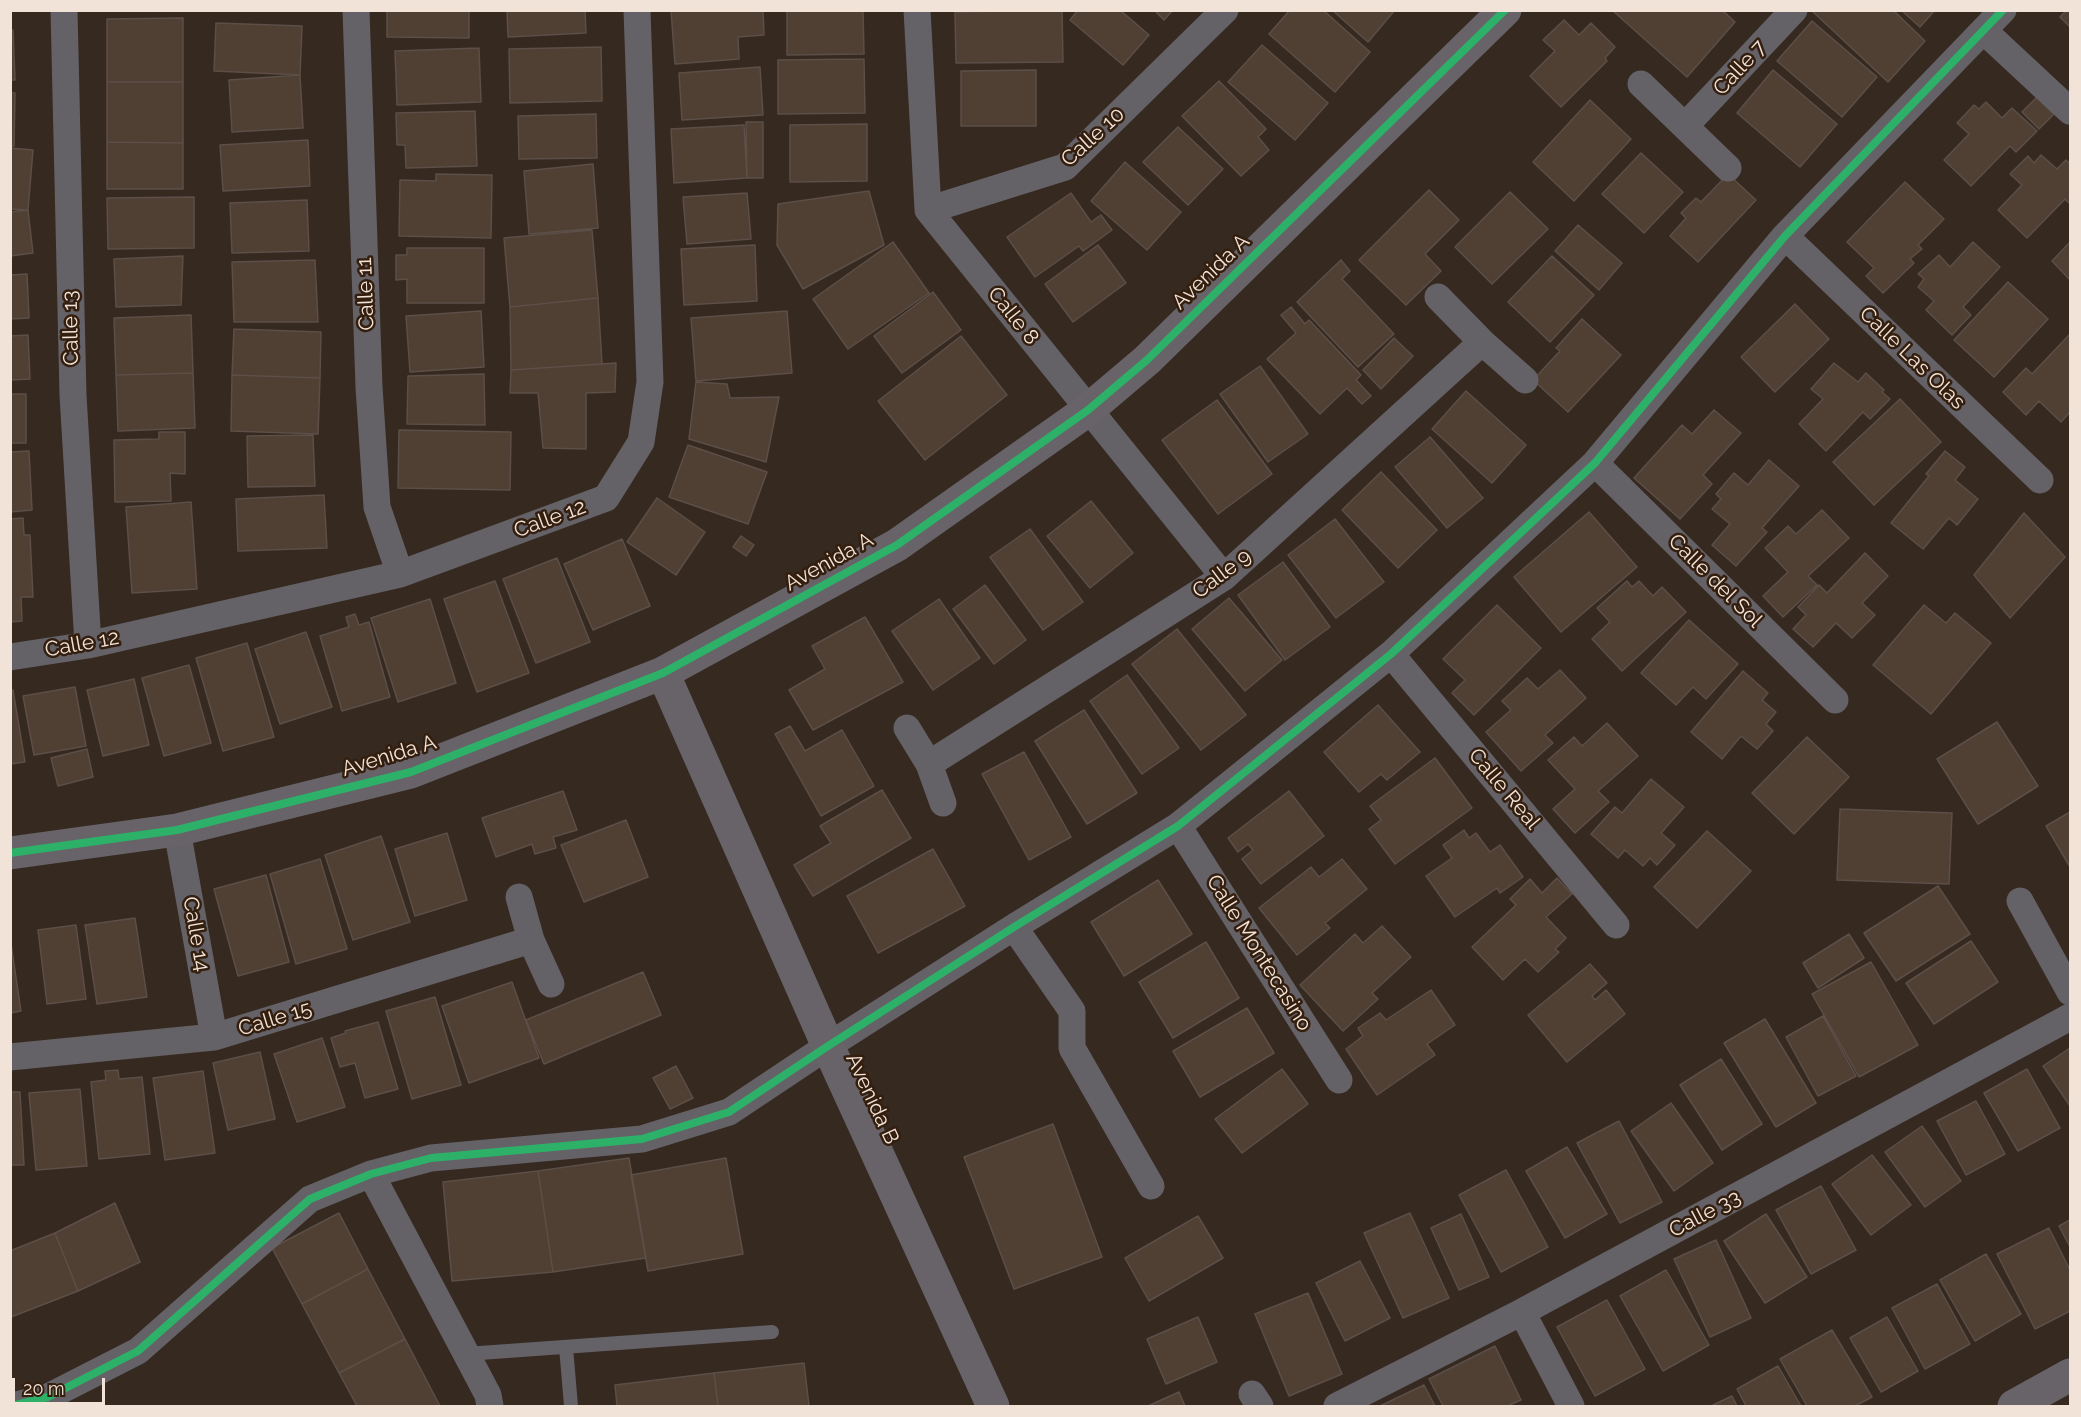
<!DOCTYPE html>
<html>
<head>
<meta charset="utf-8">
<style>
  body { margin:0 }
  #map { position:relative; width:2081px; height:1417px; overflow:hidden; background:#352920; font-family:Raleway,sans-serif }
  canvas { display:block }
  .frame { position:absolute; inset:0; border:12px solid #f1e3d8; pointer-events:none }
  .scale { position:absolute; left:12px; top:1378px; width:93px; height:27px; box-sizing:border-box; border:3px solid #f1e3d8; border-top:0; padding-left:8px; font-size:18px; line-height:21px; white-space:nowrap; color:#f1e3d8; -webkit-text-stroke:4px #341e0e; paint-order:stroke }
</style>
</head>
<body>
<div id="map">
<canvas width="2081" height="1417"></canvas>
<div class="frame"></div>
<div class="scale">20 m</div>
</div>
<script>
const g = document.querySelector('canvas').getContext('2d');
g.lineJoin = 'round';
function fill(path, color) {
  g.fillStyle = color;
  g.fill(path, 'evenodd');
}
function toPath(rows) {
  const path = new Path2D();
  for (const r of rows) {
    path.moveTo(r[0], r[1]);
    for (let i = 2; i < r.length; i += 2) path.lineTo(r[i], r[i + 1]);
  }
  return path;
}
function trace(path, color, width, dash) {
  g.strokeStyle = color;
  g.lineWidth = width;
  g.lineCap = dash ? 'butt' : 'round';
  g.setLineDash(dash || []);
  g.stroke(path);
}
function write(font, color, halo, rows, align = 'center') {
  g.font = font + ' Raleway,sans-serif';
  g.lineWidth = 5;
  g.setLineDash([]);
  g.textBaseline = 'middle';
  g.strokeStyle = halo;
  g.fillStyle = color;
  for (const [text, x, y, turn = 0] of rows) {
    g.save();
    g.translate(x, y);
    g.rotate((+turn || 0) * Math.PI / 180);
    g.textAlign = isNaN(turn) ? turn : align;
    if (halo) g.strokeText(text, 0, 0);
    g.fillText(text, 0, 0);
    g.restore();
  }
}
const building = toPath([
  [387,10,469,10,469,38,387,37,387,10],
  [507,10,585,10,586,33,508,37,507,10],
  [671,10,763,10,764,35,738,37,739,59,675,64,671,10],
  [787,10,863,10,864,54,787,55,787,10],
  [1062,10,1063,62,956,63,955,12,1062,10],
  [1078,10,1120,10,1149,35,1123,65,1070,20,1078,10],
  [1154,10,1173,10,1164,20,1154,10],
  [1290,10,1323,10,1370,52,1335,92,1269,34,1290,10],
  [1332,10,1395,10,1368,42,1332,10],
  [1612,10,1722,10,1735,22,1687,77,1612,10],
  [1811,10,1893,10,1925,41,1888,82,1811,10],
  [1901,10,1935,10,1920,27,1901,10],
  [2067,10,2070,10,2070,27,2060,17,2067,10],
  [183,18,183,82,107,82,107,19,183,18],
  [1564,20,1579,35,1591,23,1615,47,1605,58,1607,61,1561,107,1530,76,1555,51,1543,40,1564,20],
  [1812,21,1877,77,1842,117,1777,61,1812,21],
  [216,23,302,26,300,75,214,71,216,23],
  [10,30,13,30,15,80,10,80,10,30],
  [1262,45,1328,103,1295,140,1228,82,1262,45],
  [601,47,602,101,510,103,509,49,601,47],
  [479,48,481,102,397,105,395,51,479,48],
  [864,59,865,113,778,114,778,60,864,59],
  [760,67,763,115,682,120,679,73,760,67],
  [1036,70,1036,126,961,126,961,71,1036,70],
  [1773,70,1837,124,1800,167,1737,113,1773,70],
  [300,75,303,128,232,132,229,80,300,75],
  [1219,81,1266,129,1258,137,1269,150,1241,176,1182,116,1219,81],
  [107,82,183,82,183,143,107,142,107,82],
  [10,93,15,93,14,146,10,146,10,93],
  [2037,97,2054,114,2039,129,2022,112,2037,97],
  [1590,100,1631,139,1574,201,1533,162,1590,100],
  [1986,102,2002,118,2012,108,2037,131,2016,152,2010,146,1971,186,1944,160,1969,134,1957,123,1974,105,1979,109,1986,102],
  [475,111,477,166,406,168,405,145,397,145,396,113,475,111],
  [596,114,597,158,519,159,518,116,596,114],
  [746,122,763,122,763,178,747,178,746,122],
  [867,124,867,181,790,182,790,125,867,124],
  [744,125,747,178,674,183,671,129,744,125],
  [1178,127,1223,169,1188,205,1143,162,1178,127],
  [308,140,310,186,223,191,220,145,308,140],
  [107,142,183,143,183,189,107,189,107,142],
  [10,148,33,150,28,210,10,209,10,148],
  [1641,153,1683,192,1644,233,1602,194,1641,153],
  [2041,155,2057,169,2066,160,2070,164,2070,204,2065,199,2027,238,1998,210,2022,185,2010,174,2028,156,2034,163,2041,155],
  [1125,162,1181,212,1147,250,1091,201,1125,162],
  [593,164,598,228,529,234,524,171,593,164],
  [436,174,492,175,491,238,399,236,400,180,436,181,436,174],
  [1728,174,1756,200,1698,262,1670,236,1686,218,1681,213,1696,198,1701,202,1728,174],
  [1905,182,1944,219,1918,245,1922,249,1910,259,1914,263,1883,293,1866,276,1874,268,1847,242,1905,182],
  [1429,190,1459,220,1425,254,1441,271,1406,305,1359,260,1429,190],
  [869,191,884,245,803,289,777,245,778,204,869,191],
  [1510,192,1548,229,1492,284,1455,247,1510,192],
  [747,193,751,239,687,244,683,197,747,193],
  [1071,193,1091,222,1101,215,1112,230,1083,251,1079,246,1035,277,1007,237,1071,193],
  [194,197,194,248,108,249,107,198,194,197],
  [307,200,309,251,232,253,230,203,307,200],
  [28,210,33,253,10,256,10,212,28,210],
  [1578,225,1622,263,1599,290,1555,251,1578,225],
  [592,230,598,298,510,307,504,238,592,230],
  [893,242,929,293,848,349,813,299,893,242],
  [1973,242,2000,267,1963,307,1971,315,1952,335,1926,310,1934,301,1918,287,1924,279,1918,274,1939,255,1950,267,1973,242],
  [2070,242,2070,280,2052,261,2070,242],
  [755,245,757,301,684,305,681,249,755,245],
  [1098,245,1126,283,1073,322,1045,284,1098,245],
  [407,248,484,248,484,303,407,303,407,279,396,280,396,255,407,255,407,248],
  [183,256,181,305,116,307,114,259,183,256],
  [1552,256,1594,295,1550,342,1508,302,1552,256],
  [315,260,318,322,234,322,232,262,315,260],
  [1341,260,1350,271,1342,279,1394,334,1358,367,1297,302,1341,260],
  [27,274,29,318,10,319,10,275,27,274],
  [2008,282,2048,319,1994,377,1954,340,2008,282],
  [933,292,961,330,902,373,874,336,933,292],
  [598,298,602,364,511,370,510,307,598,298],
  [1795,304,1829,339,1775,392,1741,357,1795,304],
  [1291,307,1305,324,1309,320,1361,375,1356,380,1371,396,1362,404,1347,388,1320,414,1267,359,1296,333,1281,315,1291,307],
  [481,311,484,367,410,372,406,316,481,311],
  [787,311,792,373,696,381,691,318,787,311],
  [191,315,193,373,116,375,114,318,191,315],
  [1582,319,1621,355,1568,412,1533,380,1560,351,1556,348,1582,319],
  [234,329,321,332,320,378,232,375,234,329],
  [2070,334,2070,412,2061,422,2039,401,2026,415,2003,392,2026,368,2032,374,2070,334],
  [28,335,30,379,10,380,10,336,28,335],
  [961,336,1007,395,925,460,878,401,961,336],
  [1394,338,1413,356,1381,389,1363,370,1394,338],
  [616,363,615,392,586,393,586,449,543,448,538,393,510,393,511,370,616,363],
  [1834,363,1858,382,1866,373,1884,390,1882,392,1890,399,1870,419,1863,412,1826,451,1799,424,1823,399,1811,389,1834,363],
  [1260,366,1308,434,1268,462,1220,394,1260,366],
  [193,373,195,428,118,431,116,375,193,373],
  [484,374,485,425,407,424,408,376,484,374],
  [232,375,320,378,318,434,231,431,232,375],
  [696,382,727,384,730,398,779,397,766,462,689,439,696,382],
  [1466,391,1526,445,1492,483,1432,429,1466,391],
  [10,394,26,394,26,443,10,443,10,394],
  [1900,399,1941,442,1874,505,1833,462,1900,399],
  [1217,400,1272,474,1218,514,1162,440,1217,400],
  [1714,410,1741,433,1703,475,1712,484,1680,519,1634,478,1682,425,1692,434,1714,410],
  [399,430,511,432,510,490,398,488,399,430],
  [159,432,185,432,185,474,170,473,171,501,115,502,114,440,159,439,159,432],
  [313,435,315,486,248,487,247,436,313,435],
  [1430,437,1483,498,1447,528,1395,467,1430,437],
  [688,445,767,472,748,524,669,497,688,445],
  [29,451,32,510,10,512,10,452,29,451],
  [1945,451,1965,467,1955,480,1978,499,1957,525,1949,518,1923,549,1891,523,1929,476,1926,474,1945,451],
  [1769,460,1799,486,1762,528,1767,532,1736,566,1712,545,1730,524,1712,509,1721,499,1716,494,1734,473,1748,485,1769,460],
  [1381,472,1437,530,1398,568,1342,510,1381,472],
  [324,495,327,548,238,551,236,499,324,495],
  [657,498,705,532,676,575,627,542,657,498],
  [1091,501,1133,553,1090,588,1047,536,1091,501],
  [191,502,197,589,132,593,126,507,191,502],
  [1822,510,1849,538,1808,576,1817,585,1783,617,1763,596,1788,572,1765,548,1788,526,1796,534,1822,510],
  [1589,512,1637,567,1561,632,1514,577,1589,512],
  [2024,513,2065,557,2010,618,1974,575,2024,513],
  [23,518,24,535,30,535,33,597,21,597,22,621,10,622,10,519,23,518],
  [1335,519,1384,582,1336,618,1288,555,1335,519],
  [1030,529,1083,602,1043,630,990,557,1030,529],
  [741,536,754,545,746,556,733,547,741,536],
  [622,539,650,606,593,630,564,564,622,539],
  [1865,553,1888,576,1862,603,1875,615,1852,638,1836,623,1813,647,1793,629,1806,615,1798,607,1819,585,1827,593,1865,553],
  [557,558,590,642,536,663,503,579,557,558],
  [1283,562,1330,627,1285,660,1238,595,1283,562],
  [495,581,529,673,477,692,444,599,495,581],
  [1627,581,1632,587,1639,581,1653,596,1662,587,1686,612,1622,671,1592,639,1610,622,1597,608,1627,581],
  [985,585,1026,640,994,664,953,609,985,585],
  [1229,598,1282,660,1245,691,1192,629,1229,598],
  [430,599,456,683,398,702,371,618,430,599],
  [939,599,980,658,933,690,892,631,939,599],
  [1497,605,1541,648,1474,715,1452,693,1465,680,1443,659,1497,605],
  [1924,605,1946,623,1955,613,1991,643,1931,714,1873,665,1924,605],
  [355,614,359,625,369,622,390,697,342,711,320,636,349,627,346,617,355,614],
  [865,617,903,682,813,730,789,690,825,669,812,646,865,617],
  [1689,620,1738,664,1706,699,1693,687,1676,705,1641,673,1689,620],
  [1177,629,1246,715,1201,750,1132,664,1177,629],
  [306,632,332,707,280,724,255,649,306,632],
  [247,643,274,737,223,751,196,658,247,643],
  [189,665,211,743,164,756,142,678,189,665],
  [1560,670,1586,698,1545,735,1553,743,1521,771,1486,732,1511,710,1502,701,1527,678,1538,689,1560,670],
  [1743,671,1768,693,1762,700,1776,712,1766,724,1773,731,1757,749,1741,736,1722,759,1691,732,1743,671],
  [1127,675,1179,748,1142,774,1090,701,1127,675],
  [134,679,149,745,103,756,87,690,134,679],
  [75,687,86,746,34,755,23,696,75,687],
  [10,690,13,690,25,762,10,764,10,690],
  [1378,705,1420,752,1387,780,1381,774,1359,792,1324,752,1378,705],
  [1084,710,1137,793,1087,824,1035,741,1084,710],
  [1997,722,2038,786,1978,824,1937,759,1997,722],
  [1607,723,1638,756,1598,791,1609,802,1575,833,1553,809,1575,789,1548,760,1574,737,1582,746,1607,723],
  [790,726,805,751,842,730,874,786,821,816,775,734,790,726],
  [1807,737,1849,777,1794,834,1752,793,1807,737],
  [87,749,93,777,58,786,51,758,87,749],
  [1024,752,1071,837,1029,860,982,774,1024,752],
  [1435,758,1472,808,1395,864,1369,829,1381,820,1370,806,1435,758],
  [1651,779,1684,807,1661,833,1675,845,1657,865,1650,858,1643,866,1625,850,1618,858,1591,834,1615,807,1622,813,1651,779],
  [882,790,911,838,813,896,794,865,831,843,820,826,882,790],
  [563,791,577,830,553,837,556,848,535,854,532,844,496,857,482,818,563,791],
  [1289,791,1324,836,1261,884,1242,859,1253,850,1248,844,1238,852,1228,838,1289,791],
  [1840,809,1952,813,1949,884,1837,880,1840,809],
  [2070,812,2070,867,2046,826,2070,812],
  [626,820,648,877,584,902,561,845,626,820],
  [1464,830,1469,838,1476,833,1490,852,1500,845,1523,877,1500,893,1497,888,1455,917,1426,876,1452,858,1443,845,1464,830],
  [1707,831,1751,871,1697,928,1654,887,1707,831],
  [447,833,467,900,415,916,395,849,447,833],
  [381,836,410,922,353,940,325,855,381,836],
  [933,849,965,906,878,953,847,896,933,849],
  [320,859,347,949,296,964,270,874,320,859],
  [1342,859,1367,889,1325,923,1330,928,1297,955,1259,908,1311,867,1319,877,1342,859],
  [266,875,289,962,238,976,214,889,266,875],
  [1557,878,1572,894,1546,917,1566,938,1555,949,1559,952,1538,972,1525,959,1503,980,1472,947,1516,905,1510,899,1530,879,1542,893,1557,878],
  [1158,880,1192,934,1124,976,1091,922,1158,880],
  [1938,886,1970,934,1896,981,1864,933,1938,886],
  [135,918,147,997,97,1004,85,925,135,918],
  [76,925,86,999,47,1004,38,930,76,925],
  [1382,926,1411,957,1372,993,1378,999,1343,1031,1300,985,1355,934,1363,943,1382,926],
  [1849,934,1864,958,1818,988,1803,963,1849,934],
  [10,937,21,1011,10,1013,10,937],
  [1971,941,1998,982,1934,1024,1906,983,1971,941],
  [1206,942,1239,998,1173,1038,1139,982,1206,942],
  [1871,962,1918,1045,1859,1077,1812,994,1871,962],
  [1590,964,1607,983,1592,996,1595,1000,1606,990,1625,1014,1567,1062,1528,1015,1590,964],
  [643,972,661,1015,544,1064,526,1020,643,972],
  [512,982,539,1058,469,1083,442,1006,512,982],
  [1431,990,1455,1025,1427,1044,1435,1055,1377,1095,1346,1049,1363,1036,1358,1028,1380,1013,1386,1020,1431,990],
  [435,997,461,1085,412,1099,386,1011,435,997],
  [1247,1008,1274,1053,1200,1097,1173,1051,1247,1008],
  [1823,1016,1856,1076,1818,1096,1786,1037,1823,1016],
  [1765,1019,1816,1103,1776,1127,1724,1043,1765,1019],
  [378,1022,398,1089,365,1098,355,1063,340,1067,331,1038,346,1033,345,1031,378,1022],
  [322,1038,345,1107,297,1122,274,1054,322,1038],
  [2070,1048,2070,1106,2043,1066,2070,1048],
  [260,1052,275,1119,228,1130,213,1063,260,1052],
  [1721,1059,1762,1124,1722,1150,1680,1085,1721,1059],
  [676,1066,693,1098,670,1109,653,1078,676,1066],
  [1282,1069,1308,1104,1242,1153,1215,1119,1282,1069],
  [2027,1069,2060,1128,2018,1151,1984,1093,2027,1069],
  [118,1070,119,1079,142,1077,150,1154,99,1159,91,1082,106,1080,105,1071,118,1070],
  [203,1071,215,1153,165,1160,153,1078,203,1071],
  [80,1089,87,1166,36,1170,29,1093,80,1089],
  [10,1092,20,1092,24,1165,10,1165,10,1092],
  [1976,1101,2005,1154,1966,1175,1937,1121,1976,1101],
  [1671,1103,1713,1163,1674,1191,1631,1131,1671,1103],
  [1619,1121,1662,1202,1620,1223,1577,1143,1619,1121],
  [1053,1124,1102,1257,1014,1289,964,1157,1053,1124],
  [1922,1126,1961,1181,1925,1207,1885,1152,1922,1126],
  [1567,1147,1607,1214,1565,1238,1526,1171,1567,1147],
  [1872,1155,1911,1205,1871,1235,1832,1184,1872,1155],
  [629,1158,646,1258,553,1272,538,1171,629,1158],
  [726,1158,743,1254,648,1271,631,1175,726,1158],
  [1506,1170,1548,1247,1501,1272,1459,1195,1506,1170],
  [538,1171,553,1272,452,1281,443,1182,538,1171],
  [1821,1186,1856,1250,1811,1274,1776,1210,1821,1186],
  [115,1203,140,1262,78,1291,55,1233,115,1203],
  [339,1213,368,1269,302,1304,272,1248,339,1213],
  [1410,1213,1449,1298,1403,1318,1364,1233,1410,1213],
  [1461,1214,1489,1277,1459,1290,1431,1228,1461,1214],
  [1766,1214,1807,1277,1765,1303,1724,1241,1766,1214],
  [1198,1216,1223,1258,1149,1301,1125,1258,1198,1216],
  [2070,1220,2070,1247,2059,1226,2070,1220],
  [2049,1228,2070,1270,2070,1311,2035,1329,1997,1254,2049,1228],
  [55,1233,78,1291,11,1317,10,1251,55,1233],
  [1716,1240,1751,1318,1710,1337,1674,1259,1716,1240],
  [1986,1254,2021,1314,1975,1341,1940,1280,1986,1254],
  [1360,1261,1390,1318,1345,1341,1316,1283,1360,1261],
  [368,1269,405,1339,339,1373,302,1304,368,1269],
  [1666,1270,1709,1345,1663,1371,1620,1296,1666,1270],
  [1937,1284,1970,1344,1925,1369,1892,1308,1937,1284],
  [1308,1293,1342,1374,1289,1396,1255,1314,1308,1293],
  [1607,1300,1645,1369,1595,1396,1557,1327,1607,1300],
  [1198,1317,1217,1362,1166,1384,1147,1339,1198,1317],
  [1887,1317,1918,1371,1881,1392,1850,1338,1887,1317],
  [1832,1330,1872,1397,1855,1406,1807,1406,1780,1359,1832,1330],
  [405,1339,440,1406,357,1406,339,1373,405,1339],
  [1495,1346,1521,1400,1507,1406,1443,1406,1429,1379,1495,1346],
  [804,1363,809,1406,718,1406,714,1373,804,1363],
  [1778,1366,1801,1406,1746,1406,1737,1389,1778,1366],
  [714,1373,718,1406,617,1406,615,1385,714,1373],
  [1424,1385,1435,1406,1380,1406,1424,1385],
  [1179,1392,1185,1406,1148,1406,1179,1392],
  [1732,1396,1737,1406,1711,1406,1732,1396]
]);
const lane = toPath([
  [566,1347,571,1406],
  [466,1354,772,1332]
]);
const street = toPath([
  [64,10,73,395,88,645],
  [356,10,369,387,377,507,400,574],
  [917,10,928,210,1224,577],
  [1984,31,2070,111],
  [1641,84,1728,168],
  [1685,126,1794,10],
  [928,210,1065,167,1225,10],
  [1785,236,2040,480],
  [1438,297,1482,342,1525,380],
  [1595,463,1835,700],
  [1391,654,1616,925],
  [10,657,88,645,400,574,606,498,641,442,650,382,637,10],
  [907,728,929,764,943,803],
  [929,764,1224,577,1482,342],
  [1178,826,1339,1080],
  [177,830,214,1037],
  [519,897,531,940,551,984],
  [2020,901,2070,992],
  [1014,927,1072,1011,1072,1048,1151,1186],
  [10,1057,214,1037,531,940],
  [371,1174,488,1395,490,1406],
  [1522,1312,1571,1406],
  [1252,1394,1260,1406],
  [12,1406,48,1397,138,1351,310,1199,371,1174,431,1158,642,1139,729,1112,828,1046,1014,927,1178,826,1391,654,1595,463,1785,236,2003,10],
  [1337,1406,1522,1312,2070,1017]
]);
const secondary = toPath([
  [663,673,828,1046,993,1406],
  [10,853,177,830,411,772,663,673,897,545,1088,410,1147,360,1505,10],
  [2014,1406,2070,1375]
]);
const cycleway = toPath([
  [10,853,177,830,411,772,663,673,897,545,1088,410,1147,360,1505,10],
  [12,1406,48,1397,138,1351,310,1199,371,1174,431,1158,642,1139,729,1112,828,1046,1014,927,1178,826,1391,654,1595,463,1785,236,2003,10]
]);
const streetNames = [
  ["Calle 7",1740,68,-47],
  ["Calle 10",1093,137,-42],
  ["Avenida A",1211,272,-44],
  ["Calle 11",366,294,-92],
  ["Calle 8",1013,316,51],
  ["Calle 13",71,328,-91],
  ["Calle Las Olas",1912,358,44],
  ["Calle 12",550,519,-20],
  ["Avenida A",829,562,-29],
  ["Calle 9",1222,574,-37],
  ["Calle del Sol",1715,581,45],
  ["Calle 12",82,644,-10],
  ["Avenida A",389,756,-17],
  ["Calle Real",1504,789,50],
  ["Calle 14",196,934,80],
  ["Calle Montecasino",1259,953,58],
  ["Calle 15",275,1019,-17],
  ["Avenida B",872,1099,65],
  ["Calle 33",1705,1214,-28]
];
fill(building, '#503f33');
trace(building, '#5b4f48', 1.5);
trace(lane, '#646167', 14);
trace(street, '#646167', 27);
trace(secondary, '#676368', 33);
trace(cycleway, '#2db169', 8);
write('21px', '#f1e3d8', '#341e0e', streetNames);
</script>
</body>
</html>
